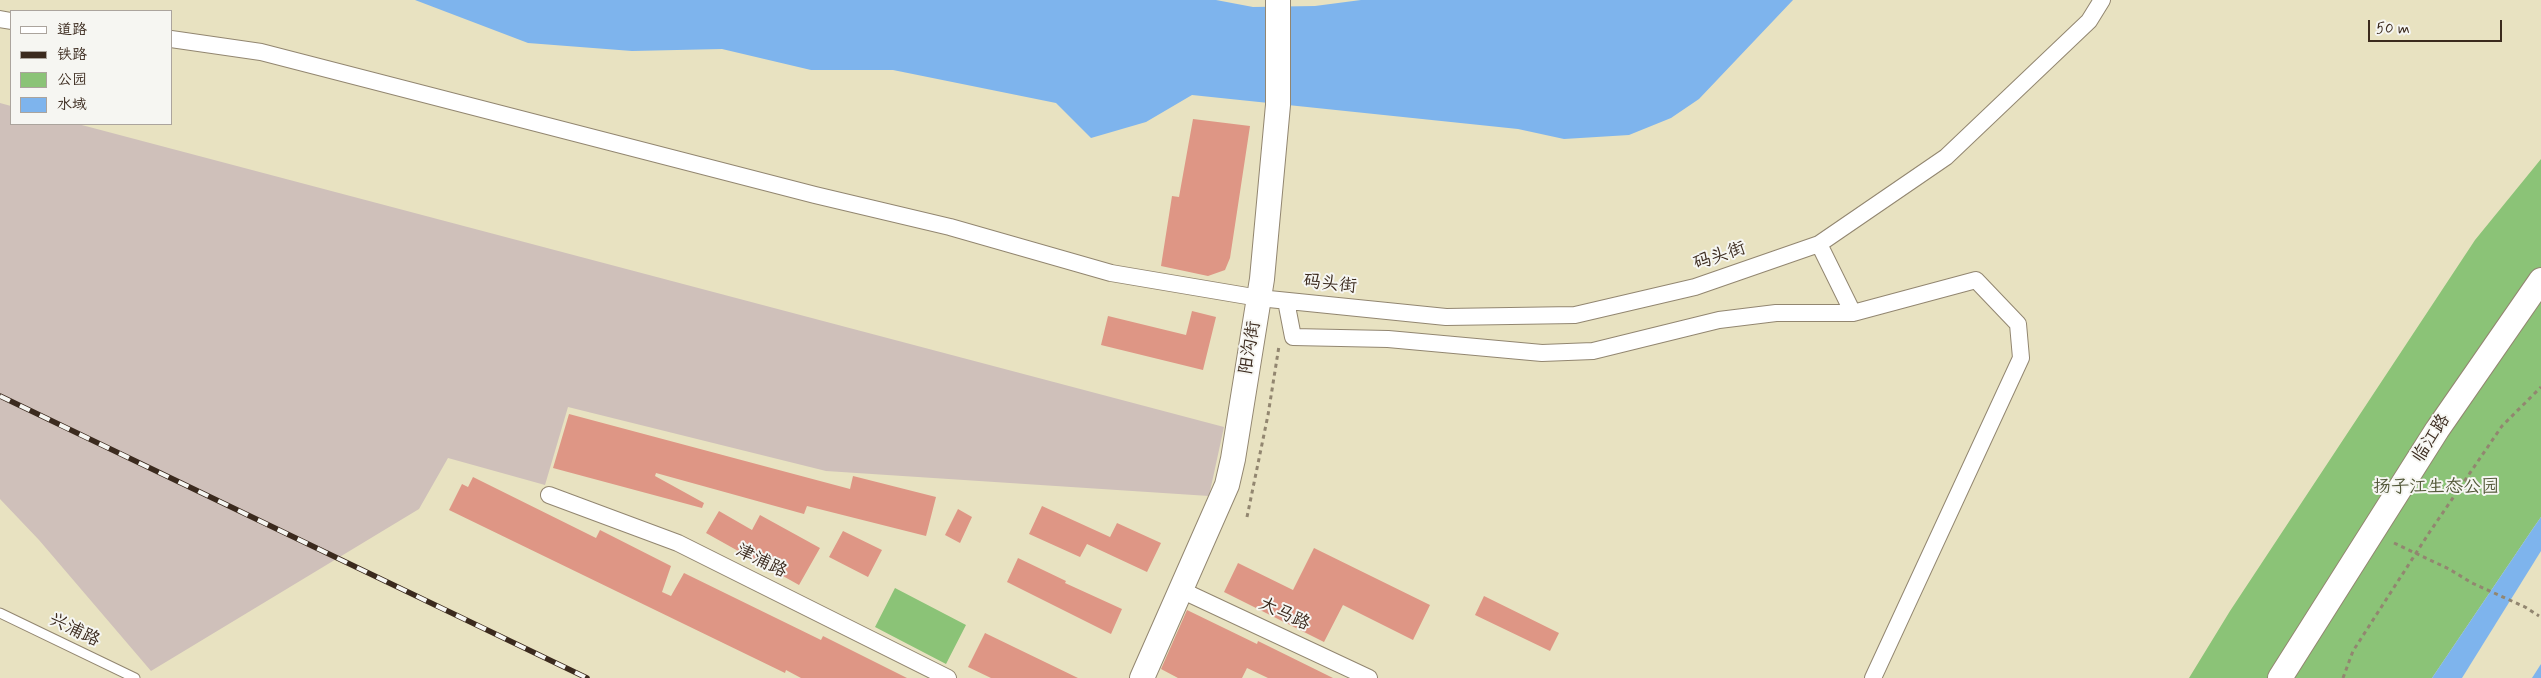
<!DOCTYPE html>
<html>
<head>
<meta charset="utf-8">
<style>
  body { margin:0 }
  #map { position:relative; width:2541px; height:678px; overflow:hidden; background:#e8e2c1; font-family:Mynerve,"LXGW WenKai TC",sans-serif }
  canvas { display:block }
  .legend { position:absolute; left:10px; top:10px; width:162px; height:115px; box-sizing:border-box; background:#f6f6f2; border:1px solid #aba49d; margin:0; padding:6px 9px; list-style:none; font-size:15px; color:#3b2a1e }
  .legend li { display:flex; align-items:center; gap:10px; height:25px }
  .legend b { width:25px; border:1px solid #aba49d }
  .scale { position:absolute; left:2368px; top:20px; width:134px; height:22px; box-sizing:border-box; border:2px solid #3b2a1e; border-top:0; padding-left:6px; font-size:15px; line-height:18px; white-space:nowrap; color:#3b2a1e; -webkit-text-stroke:4px #f6f6f2; paint-order:stroke }
</style>
</head>
<body>
<div id="map">
<canvas width="2541" height="678"></canvas>
<ul class="legend">
<li><b style="height:6px;background:#fff"></b>道路</li>
<li><b style="height:6px;background:#3b2a1e"></b>铁路</li>
<li><b style="height:14px;background:#8bc377"></b>公园</li>
<li><b style="height:14px;background:#7eb4ed"></b>水域</li>
</ul>
<div class="scale">50 m</div>
</div>
<script>
const g = document.querySelector('canvas').getContext('2d');
g.lineJoin = 'round';
function fill(path, color) {
  g.fillStyle = color;
  g.fill(path, 'evenodd');
}
function toPath(rows) {
  const path = new Path2D();
  for (const r of rows) {
    path.moveTo(r[0], r[1]);
    for (let i = 2; i < r.length; i += 2) path.lineTo(r[i], r[i + 1]);
  }
  return path;
}
function trace(path, color, width, dash) {
  g.strokeStyle = color;
  g.lineWidth = width;
  g.lineCap = dash ? 'butt' : 'round';
  g.setLineDash(dash || []);
  g.stroke(path);
}
function write(font, color, halo, rows, align = 'center') {
  g.font = font + ' Mynerve,"LXGW WenKai TC",sans-serif';
  g.lineWidth = 4;
  g.setLineDash([]);
  g.textBaseline = 'middle';
  g.strokeStyle = halo;
  g.fillStyle = color;
  for (const [text, x, y, turn = 0] of rows) {
    g.save();
    g.translate(x, y);
    g.rotate((+turn || 0) * Math.PI / 180);
    g.textAlign = isNaN(turn) ? turn : align;
    if (halo) g.strokeText(text, 0, 0);
    g.fillText(text, 0, 0);
    g.restore();
  }
}
const industrial = toPath([
  [0,103,11,106,11,124,78,124,1224,427,1209,496,826,471,568,407,545,485,448,458,419,509,151,671,39,540,0,499]
]);
const green = toPath([
  [2541,159,2541,517,2534,527,2432,678,2189,678,2230,611,2475,240],
  [895,588,966,625,946,664,875,627]
]);
const water = toPath([
  [415,0,1216,0,1253,7,1315,6,1361,0,1793,0,1699,99,1671,118,1629,135,1564,139,1518,129,1192,95,1146,122,1091,138,1056,103,893,70,811,70,722,49,632,51,528,43],
  [2541,517,2541,678,2432,678,2534,527]
]);
const pier = toPath([
  [2541,551,2541,664,2532,678,2462,678]
]);
const building = toPath([
  [1193,119,1250,126,1230,258,1225,270,1208,276,1161,266,1172,196,1179,197],
  [1192,311,1216,317,1203,370,1101,345,1108,316,1186,335],
  [569,414,850,489,853,476,936,497,926,536,807,506,804,514,656,473,655,476,704,503,702,508,553,468],
  [473,477,596,538,600,530,671,566,662,592,671,596,684,573,821,640,823,636,907,678,801,678,786,670,785,673,449,510,462,484,468,487],
  [1042,506,1110,537,1117,523,1161,543,1147,572,1087,544,1080,557,1029,534],
  [958,509,972,517,960,543,945,535],
  [719,511,752,530,760,515,820,548,799,585,706,533],
  [843,531,882,550,868,577,829,557],
  [1314,548,1430,605,1413,640,1343,605,1324,642,1224,592,1238,563,1293,590],
  [1018,558,1066,581,1065,583,1122,609,1111,634,1007,582],
  [1484,596,1559,633,1550,651,1475,615],
  [1187,610,1257,644,1258,641,1333,678,1268,678,1247,668,1242,678,1178,678,1161,669],
  [985,633,1078,678,991,678,968,667]
]);
const path = toPath([
  [1247,517,1268,415,1279,346],
  [2394,543,2449,569,2472,583,2525,607,2539,616],
  [2343,678,2353,651,2429,533,2502,426,2541,387]
]);
const lane = toPath([
  [0,613,135,678]
]);
const street = toPath([
  [0,19,11,21],
  [171,39,261,52,815,195,950,227,1111,273,1259,298,1446,317,1575,315,1695,287,1819,244,1946,157,2089,21,2102,0],
  [1819,244,1853,313,1976,280,2018,324,2021,358,1873,678],
  [1286,301,1293,337,1388,339,1542,353,1593,351,1719,320,1776,313,1853,313],
  [549,495,678,543,948,678],
  [1181,590,1369,678]
]);
const secondary = toPath([
  [1142,678,1227,485,1233,459,1262,279,1278,105,1278,0],
  [2280,678,2437,430,2541,280]
]);
const rail = toPath([
  [0,396,587,678]
]);
const streetNames = [
  ["码头街",1720,257,-19],
  ["码头街",1330,285,6],
  ["阳沟街",1251,348,-81],
  ["临江路",2432,439,-57],
  ["津浦路",761,562,26],
  ["大马路",1284,615,25],
  ["兴浦路",74,631,26]
];
const parkNames = [
  ["扬子江生态公园",2436,488]
];
fill(industrial, '#cfc0ba');
fill(green, '#8bc377');
fill(water, '#7eb4ed');
fill(pier, '#e8e2c1');
fill(building, '#de9685');
trace(lane, '#928670', 11);
trace(street, '#928670', 18);
trace(secondary, '#928670', 26);
trace(path, '#928670', 3, [4, 4]);
trace(lane, '#fff', 9);
trace(street, '#fff', 16);
trace(secondary, '#fff', 24);
trace(rail, '#3b2a1e', 5.5);
trace(rail, '#f6f6f2', 4, [11]);
write('18px', '#3b2a1e', '#f6f6f2', streetNames);
write('18px', '#535839', '#f6f6f2', parkNames);
</script>
</body>
</html>
